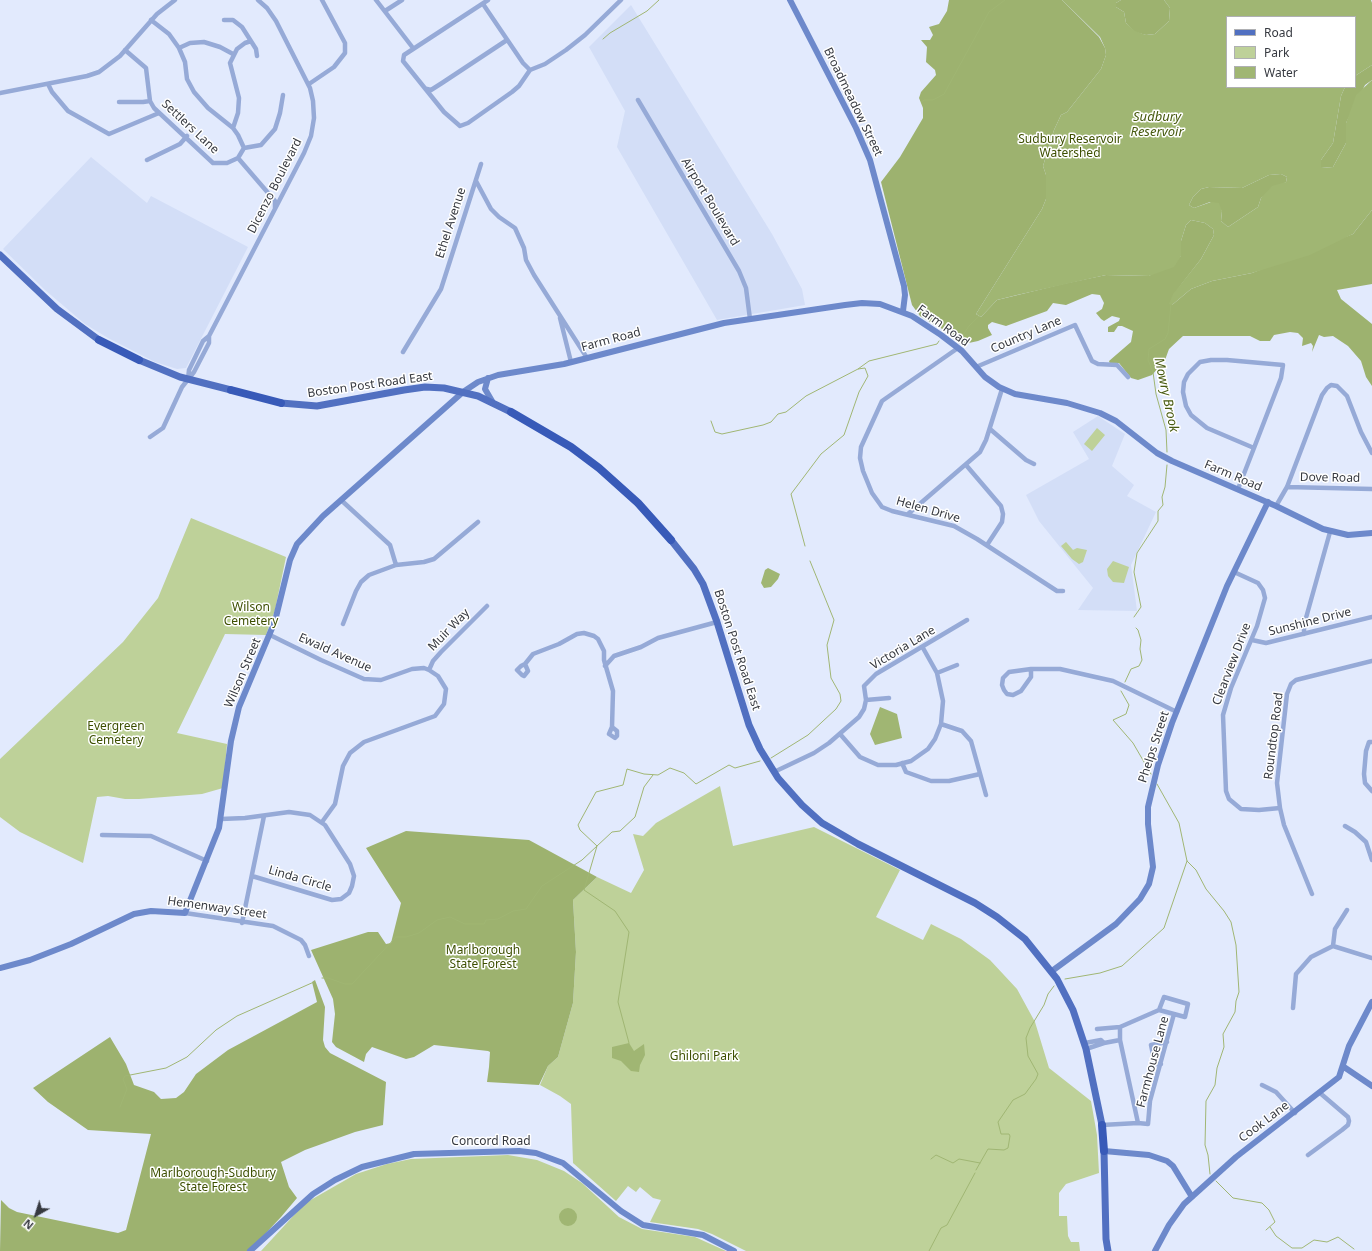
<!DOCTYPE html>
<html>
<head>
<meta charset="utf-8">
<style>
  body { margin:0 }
  #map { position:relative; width:1372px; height:1251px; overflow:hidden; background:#e2eafd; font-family:"Noto Sans",sans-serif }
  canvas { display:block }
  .legend { position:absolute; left:1226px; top:16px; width:130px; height:72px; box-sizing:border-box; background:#fff; border:1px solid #afb0b3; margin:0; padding:5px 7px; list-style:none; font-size:12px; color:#363940 }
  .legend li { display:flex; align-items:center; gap:8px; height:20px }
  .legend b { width:20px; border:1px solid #afb0b3 }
  .north { position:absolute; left:16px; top:1195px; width:40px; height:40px; -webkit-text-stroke:3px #fff; paint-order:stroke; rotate:219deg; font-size:11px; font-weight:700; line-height:16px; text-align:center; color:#363940 }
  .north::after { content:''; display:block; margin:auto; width:14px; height:18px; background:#363940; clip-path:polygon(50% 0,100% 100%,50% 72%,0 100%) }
</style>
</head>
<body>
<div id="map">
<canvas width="1372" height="1251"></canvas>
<ul class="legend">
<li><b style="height:5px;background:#5170c1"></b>Road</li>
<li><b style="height:11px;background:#bed199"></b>Park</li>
<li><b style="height:11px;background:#a0b673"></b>Water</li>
</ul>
<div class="north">N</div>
</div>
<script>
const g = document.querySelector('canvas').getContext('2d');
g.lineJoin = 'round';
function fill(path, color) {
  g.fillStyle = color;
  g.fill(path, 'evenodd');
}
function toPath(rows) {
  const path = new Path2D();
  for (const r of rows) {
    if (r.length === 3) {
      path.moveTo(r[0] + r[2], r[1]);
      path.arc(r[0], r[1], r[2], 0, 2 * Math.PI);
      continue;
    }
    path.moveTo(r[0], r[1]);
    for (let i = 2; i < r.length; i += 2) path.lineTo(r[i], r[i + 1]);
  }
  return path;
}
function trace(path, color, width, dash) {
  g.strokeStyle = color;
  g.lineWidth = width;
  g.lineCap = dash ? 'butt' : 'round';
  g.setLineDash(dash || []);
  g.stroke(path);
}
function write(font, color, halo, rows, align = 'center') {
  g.font = font + ' "Noto Sans",sans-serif';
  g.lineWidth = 3;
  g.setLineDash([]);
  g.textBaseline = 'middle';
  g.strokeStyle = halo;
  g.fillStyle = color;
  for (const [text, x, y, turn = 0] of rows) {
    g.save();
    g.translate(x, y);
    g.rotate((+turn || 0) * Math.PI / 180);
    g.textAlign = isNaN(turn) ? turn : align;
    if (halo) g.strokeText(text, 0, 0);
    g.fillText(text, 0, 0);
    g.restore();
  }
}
const built = toPath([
  [631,5,772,234,802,289,805,305,717,320,617,147,625,111,589,47],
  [91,157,147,203,151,196,248,247,186,368,177,369,155,362,108,338,85,324,45,290,3,249],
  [1098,416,1125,434,1112,466,1134,485,1127,496,1156,512,1131,565,1137,611,1078,610,1093,588,1039,521,1026,495,1089,459,1073,432]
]);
const green = toPath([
  [1097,428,1105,435,1092,451,1084,444],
  [191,518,286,557,275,610,266,635,225,634,177,733,227,744,223,788,202,794,139,799,125,799,108,796,97,797,83,863,20,832,0,817,0,759,123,642,158,598],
  [1066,542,1073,550,1077,548,1087,550,1083,562,1079,564,1072,559,1061,546],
  [1113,561,1129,567,1124,583,1113,582,1108,576,1107,569],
  [720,786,733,846,814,827,900,870,876,917,923,940,931,924,961,939,990,960,1017,989,1035,1022,1049,1068,1091,1101,1097,1135,1099,1173,1066,1184,1059,1193,1059,1216,1067,1216,1068,1236,1071,1242,1079,1242,1080,1251,746,1251,712,1234,698,1229,650,1222,661,1200,653,1198,640,1187,636,1192,628,1186,616,1201,573,1163,571,1104,560,1096,540,1085,548,1066,558,1057,573,1003,576,952,573,900,597,877,631,893,644,870,633,834,643,836,656,823],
  [508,1155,537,1160,564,1171,582,1183,619,1217,642,1229,695,1237,726,1251,261,1251,308,1200,309,1201,356,1174,387,1164,411,1159]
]);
const forest = toPath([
  [949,0,1062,0,1099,37,1105,48,1106,55,1101,69,1067,112,1061,115,1054,130,1043,166,1046,175,1046,199,1042,209,976,314,981,317,997,300,1063,284,1106,275,1149,276,1181,256,1181,241,1186,225,1191,220,1205,223,1213,229,1214,235,1201,259,1180,286,1172,305,1191,289,1212,281,1252,273,1353,234,1372,210,1372,284,1337,290,1341,299,1372,324,1372,386,1366,377,1361,361,1348,346,1333,336,1324,337,1319,335,1312,352,1313,346,1311,343,1302,346,1303,338,1298,333,1290,332,1274,335,1270,341,1260,341,1250,336,1183,336,1169,349,1165,360,1152,375,1138,380,1131,378,1119,363,1110,364,1109,361,1131,342,1133,331,1122,326,1118,326,1114,332,1108,332,1108,327,1119,321,1120,318,1112,316,1104,321,1101,319,1096,313,1102,309,1104,303,1100,295,1092,294,1066,305,1053,303,1047,311,1006,326,992,322,988,325,988,328,992,335,978,341,964,344,959,343,944,330,920,316,912,305,881,182,900,157,923,118,923,108,919,98,921,92,936,75,935,70,926,62,927,47,921,40,930,40,933,35,929,27,939,24,947,11],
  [1121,0,1164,0,1170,8,1169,21,1155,34,1146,35,1135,32,1126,23,1124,12,1116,7,1116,3],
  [1372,65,1372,80,1365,85,1346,123,1346,143,1333,167,1321,168,1321,160,1333,143,1341,96,1345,87,1355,87,1355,76],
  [1281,174,1287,177,1286,182,1261,198,1258,207,1228,227,1221,221,1222,211,1210,202,1194,208,1189,205,1193,197,1201,189,1209,187,1242,188,1269,175],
  [406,831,529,840,597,877,573,900,576,952,573,1003,558,1057,548,1066,539,1085,487,1082,489,1067,490,1052,488,1051,434,1045,414,1057,406,1059,372,1047,366,1054,364,1062,336,1047,332,1042,335,1014,333,999,311,950,368,932,378,932,386,944,391,943,401,903,366,848],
  [315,980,325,1007,323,1040,325,1047,330,1053,386,1082,383,1125,355,1132,305,1150,281,1162,289,1187,297,1198,281,1217,249,1251,0,1251,1,1200,9,1208,17,1212,118,1233,126,1230,151,1134,88,1130,48,1102,33,1088,110,1037,126,1064,134,1085,154,1092,161,1099,176,1098,184,1092,196,1074,228,1050,317,1002,312,982]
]);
const water = toPath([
  [1062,0,1121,0,1116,3,1116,7,1124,12,1126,23,1135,31,1146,35,1155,34,1169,21,1170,8,1164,0,1371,0,1372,3,1372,65,1355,76,1355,17,1227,17,1227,87,1345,87,1341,96,1333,143,1321,160,1321,168,1333,167,1346,143,1346,123,1356,95,1372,80,1372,210,1353,234,1310,255,1252,273,1212,281,1191,289,1172,305,1169,304,1173,294,1201,259,1214,235,1213,229,1205,223,1191,220,1186,225,1181,241,1181,256,1174,267,1149,276,1106,275,1017,295,997,300,981,317,976,314,1042,209,1046,199,1046,175,1043,166,1054,130,1061,115,1067,112,1101,69,1106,55,1105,48,1100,37],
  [1281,174,1287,177,1286,182,1272,186,1261,198,1258,207,1228,227,1221,221,1222,211,1219,203,1211,202,1194,208,1189,205,1193,197,1201,189,1209,187,1242,188,1269,175],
  [768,568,780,574,778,579,771,587,764,588,761,583,765,570],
  [880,707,897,714,902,738,875,745,870,734],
  [629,1043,634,1051,644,1044,645,1055,640,1065,639,1072,631,1071,621,1061,612,1058,612,1047],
  [568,1217,9]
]);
const stream = toPath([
  [603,39,610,33,647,11,659,0],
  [922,102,924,100,933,100,944,94,989,12,1005,0],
  [959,341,969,326,979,316],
  [711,421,715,432,722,434,763,425,771,422,778,414,786,412,806,396,858,369],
  [1167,452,1166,430,1156,394,1153,372,1148,360,1149,349,1165,339,1168,333,1171,304],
  [805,546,791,494,821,454,844,435,859,392,868,376,865,368,858,369,869,361,937,344,939,341],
  [1134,617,1141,607,1134,572,1137,553,1158,521,1158,511,1163,505,1162,497,1165,487,1167,465],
  [1125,682,1131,669,1139,666,1142,660,1140,649,1141,640,1138,630,1136,628],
  [1121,691,1129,705,1126,714,1113,720,1133,743,1151,774],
  [771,758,808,735,836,709,841,701,840,694,831,678,827,645,834,620,810,561],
  [1157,784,1179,823,1187,861,1196,870,1206,889,1224,911,1231,922,1236,945,1239,992,1236,1001,1235,1012,1223,1034,1224,1047,1217,1068,1215,1085,1206,1101,1205,1145,1208,1155,1210,1174],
  [322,978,328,978,345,984,352,984,396,937,406,937,419,933,437,920,450,917,465,924,484,924,486,920,498,919,513,911,526,909,542,886,582,860,612,832,620,831,635,817,644,787,653,775],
  [1065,979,1100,973,1122,966,1164,928,1187,861],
  [629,1043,618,1002,629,932,615,911,584,890,597,846,580,830,578,825,596,792,623,785,627,769,644,774,658,775,670,768,684,773,696,784,729,765,735,768,760,761],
  [120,1107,127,1089,123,1079,125,1076,166,1068,187,1057,216,1030,237,1016,314,982],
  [931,1159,936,1155,953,1163,959,1159,980,1163],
  [976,1170,988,1149,1004,1150,1008,1148,1010,1136,1009,1134,1001,1134,998,1122,1013,1100,1025,1094,1036,1079,1038,1074,1028,1056,1026,1038,1030,1028,1044,1005,1048,994,1054,986],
  [1216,1181,1233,1198,1262,1203,1269,1210,1275,1222,1266,1230],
  [1270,1227,1276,1236,1292,1248,1302,1248,1314,1240,1327,1242,1338,1237,1354,1249],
  [929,1251,941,1228,947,1225,975,1173]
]);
const street = toPath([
  [376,0,413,48],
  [488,0,404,55,403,61,444,112,460,126,468,123,512,92,519,86,530,70,545,64,566,50,585,35,621,0],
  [483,4,523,63,530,70],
  [385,11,402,0],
  [151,20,169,34,179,48,185,62,187,79,194,92,208,108,233,128,238,135,244,148,238,158],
  [224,20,233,20,242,27,256,49,257,56],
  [179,48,190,43,204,42,220,47,233,54],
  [125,50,146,68,150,101,154,108,213,163,227,163,238,158,275,201,275,208],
  [48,84,52,92,68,111,109,134,159,113],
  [309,84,334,67,345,53,345,43,322,0],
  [427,89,431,90,442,83,507,40],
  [0,93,87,76,99,72,120,56,157,14,175,0],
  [638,100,739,271,746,288,750,319],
  [119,102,143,102,150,101],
  [233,128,238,113,239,98,230,63,237,49,245,43,251,41],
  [244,148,261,145,275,129,280,113,283,95],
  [147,160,180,144,187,136],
  [476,181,491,209,499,217,515,228,524,248,526,260,534,275,587,358],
  [560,318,571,362],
  [958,348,882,401,861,447,860,458,863,471,872,493,882,507,892,511,954,526,977,539,1057,591,1063,591],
  [403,352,441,289,481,164],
  [976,367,1075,325,1092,361,1098,364,1117,365,1128,377],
  [188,379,189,370,203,341,209,336,304,153,311,136,314,118,313,101,310,88,276,21,267,8,258,0],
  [990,429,1026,460,1034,464],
  [150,437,163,428,182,387,194,372,209,343,209,336],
  [966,465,1001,506,1003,514,1002,522,987,545],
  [1287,487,1372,489],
  [1238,489,1254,448,1207,428,1191,415,1186,406,1183,392,1184,382,1188,374,1200,362,1211,360,1227,360,1283,365,1281,378,1254,448],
  [341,500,390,545,396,565],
  [1276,506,1287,487,1322,395,1327,388,1331,385,1337,386,1347,396,1361,432,1372,453],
  [908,514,980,452,986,440,1002,389],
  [1234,572,1258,583,1263,590,1265,598,1257,626,1231,688,1223,715,1226,791,1229,799,1241,809,1259,810,1280,808],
  [343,624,356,591,361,582,369,575,396,565,424,562,434,559,478,522],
  [1304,634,1304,625,1330,532],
  [270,635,321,660,364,679,381,680,412,669,424,668,429,670,438,676,446,689,444,704,435,716,364,742,350,753,343,766,335,804,322,822],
  [1252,640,1266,643,1372,617],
  [525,664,528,671,524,676,522,675,517,670,521,666,525,664,533,654,559,644,577,634,584,633,594,636,598,639,604,651,604,660,613,691,612,727,609,734,615,738,617,736,617,731,612,727],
  [605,666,614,656,641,647,658,638,717,622],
  [1031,669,1031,677,1021,691,1013,695,1007,694,1004,690,1002,685,1003,678,1009,672,1031,669,1060,669,1113,681,1177,712],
  [429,670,433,661,441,652,487,606],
  [937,673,957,665],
  [866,700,889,698],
  [941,724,962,731,971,741,986,795],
  [840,734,860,757,878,765,896,765,911,761,928,749,935,739,941,724,943,701,937,673,923,648],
  [1372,742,1369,742,1366,751,1364,774,1365,783,1372,791],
  [902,763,906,772,931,781,949,781,980,774],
  [774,772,814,753,829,743,859,717,864,709,866,700,864,686,876,674,967,620],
  [221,819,245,818,289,812,310,815,325,825,350,864,354,876,352,886,349,893,341,899,332,900,252,876],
  [1345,826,1355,832,1366,842,1372,860],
  [102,835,151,836,207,861],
  [1312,894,1284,825,1280,808,1277,783,1287,694,1291,684,1296,680,1372,661],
  [185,913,273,926,301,940,305,945,309,956],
  [242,923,264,816],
  [1333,946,1335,929,1347,910],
  [1293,1008,1296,974,1311,957,1333,946,1372,958],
  [1159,1010,1174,1014],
  [1120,1027,1120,1040],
  [1085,1043,1101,1040,1104,1043],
  [1086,1049,1104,1043,1120,1040,1138,1123,1148,1124,1150,1101,1174,1014,1185,1017,1188,1004,1164,997,1159,1010,1120,1027,1097,1029],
  [1161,1064,1155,1064,1151,1045,1167,1042],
  [1262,1085,1276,1092,1295,1113],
  [1102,1125,1138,1123],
  [1308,1155,1342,1130,1348,1125,1349,1121,1348,1117,1320,1093]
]);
const secondary = toPath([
  [790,0,856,128,870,160,904,286,905,295,903,311],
  [488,378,485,389,492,401],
  [0,968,30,960,71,944,134,914,151,911,185,913,219,828,231,741,239,707,275,621,290,560,297,544,323,516,463,392,478,382,498,375,564,364,724,323,845,305,862,303,880,304,912,316,941,335,962,351,985,377,999,387,1015,394,1067,403,1100,413,1116,421,1157,453,1172,461,1276,506,1323,529,1348,535,1372,533],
  [1052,971,1116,924,1140,899,1149,884,1153,867,1148,824,1148,807,1158,765,1172,723,1227,586,1268,502],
  [1344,1067,1372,1086],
  [1104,1151,1149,1155,1167,1161,1173,1166,1192,1197],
  [250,1251,313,1194,335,1180,362,1167,414,1154,519,1151,536,1153,563,1163,621,1211,643,1225,703,1235,734,1251],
  [1155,1251,1169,1225,1184,1204,1236,1157,1339,1077,1349,1046,1372,1002]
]);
const primary = toPath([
  [0,255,57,309,99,340],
  [139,360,180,377,231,390],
  [281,403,317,406,404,390,425,387,444,388,478,396,511,412],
  [671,540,694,569,703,584,717,622,749,725,760,749,778,778,802,805,822,823,858,844,975,903,997,917,1025,939,1057,979,1073,1010,1086,1049,1102,1125],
  [1104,1151,1106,1239,1108,1251]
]);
const highway = toPath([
  [99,340,139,360],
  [231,390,281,403],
  [511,412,571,447,599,468,638,503,671,540],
  [1102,1125,1104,1151]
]);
const streetNames = [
  ["Broadmeadow Street",853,102,64],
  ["Settlers Lane",190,127,43],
  ["Dicenzo Boulevard",275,186,-63],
  ["Airport Boulevard",710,202,59],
  ["Ethel Avenue",451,223,-72],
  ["Farm Road",943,326,36],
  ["Country Lane",1026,335,-23],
  ["Farm Road",611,340,-15],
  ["Boston Post Road East",370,385,-8],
  ["Farm Road",1233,476,23],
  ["Dove Road",1330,478,1],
  ["Helen Drive",928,510,16],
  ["Sunshine Drive",1310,622,-14],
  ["Muir Way",449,630,-46],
  ["Victoria Lane",903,648,-31],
  ["Boston Post Road East",737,650,72],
  ["Ewald Avenue",335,653,24],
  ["Clearview Drive",1232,664,-69],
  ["Wilson Street",243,673,-67],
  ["Roundtop Road",1274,736,-83],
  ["Phelps Street",1154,747,-72],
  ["Linda Circle",300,879,16],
  ["Hemenway Street",217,908,8],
  ["Farmhouse Lane",1153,1062,-75],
  ["Cook Lane",1264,1122,-37],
  ["Concord Road",491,1142]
];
const parkNames = [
  ["Sudbury Reservoir",1070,140],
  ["Watershed",1070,154],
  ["Wilson",251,608],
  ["Cemetery",251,622],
  ["Evergreen",116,727],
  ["Cemetery",116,741],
  ["Marlborough",483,951],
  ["State Forest",483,965],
  ["Ghiloni Park",704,1057],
  ["Marlborough-Sudbury",213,1174],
  ["State Forest",213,1188]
];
const waterNames = [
  ["Sudbury",1157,117],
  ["Reservoir",1157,132],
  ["Mowry Brook",1166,395,78]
];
fill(built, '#d3def7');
fill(green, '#bed199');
fill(forest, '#9db26f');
fill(water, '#a0b673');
trace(stream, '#a0b673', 1);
trace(street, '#96aad7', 4.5);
trace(secondary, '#6d89cb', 6);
trace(primary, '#5170c1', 7);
trace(highway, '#385ab8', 8);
write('12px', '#363940', '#fff', streetNames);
write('12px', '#3d4f00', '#fff', parkNames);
write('italic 13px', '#475a0f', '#fff', waterNames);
</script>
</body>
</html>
